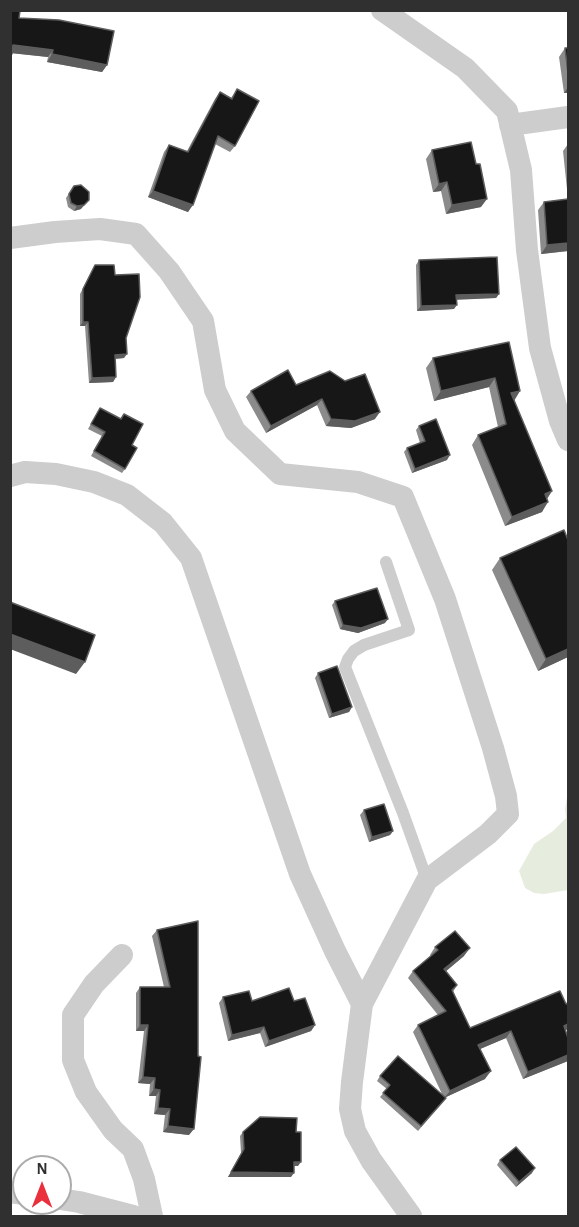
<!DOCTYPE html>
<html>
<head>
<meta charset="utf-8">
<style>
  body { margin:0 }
  #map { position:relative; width:579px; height:1227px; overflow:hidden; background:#fff; font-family:"Alegreya Sans",sans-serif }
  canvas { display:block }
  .frame { position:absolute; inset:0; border:12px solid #303030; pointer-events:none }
  .north { position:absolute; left:12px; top:1155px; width:60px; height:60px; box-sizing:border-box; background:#fff; border:2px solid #acacac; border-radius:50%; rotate:0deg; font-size:16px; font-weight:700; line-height:24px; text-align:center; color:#303030 }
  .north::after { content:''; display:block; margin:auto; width:21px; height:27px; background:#ea2f3d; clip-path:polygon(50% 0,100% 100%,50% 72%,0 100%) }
</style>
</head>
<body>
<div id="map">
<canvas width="579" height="1227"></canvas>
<div class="frame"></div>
<div class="north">N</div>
</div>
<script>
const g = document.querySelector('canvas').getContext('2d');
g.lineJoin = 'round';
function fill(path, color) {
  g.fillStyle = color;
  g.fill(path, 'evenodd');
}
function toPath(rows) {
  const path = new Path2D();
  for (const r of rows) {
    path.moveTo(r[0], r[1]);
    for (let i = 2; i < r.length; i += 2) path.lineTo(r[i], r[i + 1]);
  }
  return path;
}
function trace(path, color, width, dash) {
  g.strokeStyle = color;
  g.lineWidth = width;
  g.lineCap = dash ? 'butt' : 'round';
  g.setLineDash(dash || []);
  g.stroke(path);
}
const green = toPath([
  [568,791,568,890,544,894,534,893,525,888,519,871,534,844,553,831,566,818,565,809]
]);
const service = toPath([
  [386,562,409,630,364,645,354,651,348,659,345,667,403,813,427,880]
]);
const minor = toPath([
  [382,10,465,68,507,111,521,170,527,250,540,348,560,421,568,440],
  [510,125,568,117],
  [10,238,55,232,100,229,136,234,169,271,203,321,215,390,235,431,280,474,358,482,403,497,445,599,493,748,506,796,508,814,488,834,427,880,362,1004],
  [10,476,25,472,56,474,94,482,127,495,163,523,191,558,300,874,335,951,362,1004,352,1082,350,1109,355,1131,371,1160,411,1216],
  [122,955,94,984,73,1015,73,1060,86,1092,113,1130,133,1149,144,1179,152,1216],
  [10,1192,24,1194],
  [60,1199,79,1202,133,1216]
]);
const wall = toPath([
  [10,10,19,18,107,65,102,72,47,62,48,57,12,53,10,56],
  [565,48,568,48,568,93,564,93,559,57],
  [237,89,235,146,230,152,215,144,188,212,148,197,164,152,169,145,187,151,215,99,220,92,231,98],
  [568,144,568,199,563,151],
  [432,150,476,164,481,207,446,214,441,191,433,192,426,159],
  [74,186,81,209,74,211,68,207,66,198],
  [568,199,568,251,541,254,538,210,544,202],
  [419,260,499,294,496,298,456,299,454,309,417,311,416,265],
  [95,265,115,275,126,338,124,358,115,359,116,377,113,382,89,383,85,326,80,326,80,294],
  [509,342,514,400,552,491,547,499,542,512,505,526,472,445,478,435,498,427,489,387,434,401,426,368,433,358],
  [296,385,375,419,351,428,326,426,317,405,266,433,246,397,251,391],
  [100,408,120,419,124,414,132,445,125,469,122,473,91,456,102,436,88,429],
  [419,426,447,460,412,473,404,452,407,448,420,443,416,430],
  [568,540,568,657,538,671,492,570,500,558],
  [335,601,385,623,358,633,340,629,332,605],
  [318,673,352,707,349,712,329,718,315,678],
  [364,810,393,831,390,835,369,842,360,815],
  [198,921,189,1135,163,1132,165,1115,154,1114,156,1096,149,1096,150,1084,138,1083,144,1031,136,1031,136,993,140,987,164,987,152,936,157,930],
  [435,947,464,956,446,971,457,985,453,992,470,1028,566,1031,568,1038,568,1061,523,1079,506,1038,480,1049,485,1079,446,1097,443,1102,418,1131,380,1097,387,1089,377,1081,380,1076,442,1094,413,1032,418,1025,438,1015,408,978,413,971,431,956,430,955],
  [223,997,252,1001,294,1001,315,1025,311,1031,265,1047,260,1033,228,1041,219,1003],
  [243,1132,296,1132,298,1166,294,1166,291,1177,228,1177,241,1153,240,1136],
  [500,1160,532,1173,516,1187,497,1165]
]);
const shadedWall = toPath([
  [13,45,53,50,48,57,10,53],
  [52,54,107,65,102,72,47,62],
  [568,87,568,93,564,93],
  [447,182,441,191,433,192,439,184],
  [153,191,193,205,188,212,148,197],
  [487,199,481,207,446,214,452,205],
  [89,200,81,209,74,211,77,206],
  [568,243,568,251,541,254,547,245],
  [499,294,496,298,453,300,456,295],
  [457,305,454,309,417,311,421,306],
  [83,322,88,322,85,326,80,326],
  [127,354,124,358,112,359,115,355],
  [116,377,113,382,89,383,92,378],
  [495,378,489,387,434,401,441,391],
  [520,391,514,401,511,393],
  [322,399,317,405,266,433,271,426],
  [380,412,375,419,351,428,326,426,331,419],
  [450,455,447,460,412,473,415,469],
  [552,491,546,500,545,494],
  [548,502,542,512,505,526,512,517],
  [388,619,385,623,358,633,340,629,343,625],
  [10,634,85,662,76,674,10,649],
  [568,649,568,657,538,671,546,659],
  [352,707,349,712,329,718,332,714],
  [393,831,390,835,369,842,372,837],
  [470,948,464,956,439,977,444,969],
  [568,1024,568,1029,558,1034,564,1026],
  [140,1025,148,1025,144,1031,136,1031],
  [315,1025,311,1031,265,1047,269,1041],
  [264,1027,260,1033,228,1041,232,1035],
  [511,1031,506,1038,473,1052,478,1045],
  [568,1055,568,1061,523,1079,528,1072],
  [491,1071,485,1079,444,1098,450,1091],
  [143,1077,155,1078,150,1084,138,1083],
  [154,1089,160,1090,156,1096,149,1096],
  [158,1108,170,1109,165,1115,154,1114],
  [168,1126,194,1129,189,1135,163,1132],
  [294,1162,301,1162,298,1166,291,1166],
  [535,1168,532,1173,516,1187,519,1182],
  [231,1172,294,1173,291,1177,228,1177]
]);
const building = toPath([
  [10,10,20,11,19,18,59,20,114,31,107,65,52,54,53,50,13,45,12,54,10,54,10,10],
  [565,48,568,48,568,74,565,48],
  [237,89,259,101,235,146,218,136,193,205,153,191,169,145,188,152,220,92,232,99,237,89],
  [471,142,476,164,480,164,487,199,452,205,447,182,439,184,432,150,471,142],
  [81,185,89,192,89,200,84,205,77,206,71,203,69,194,74,186,81,185],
  [568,199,568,243,547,245,544,202,568,199],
  [497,257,499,294,456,295,457,305,421,306,419,260,497,257],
  [95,265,114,265,115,275,139,274,140,297,126,338,127,354,115,355,116,377,92,378,88,322,83,322,83,289,95,265],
  [509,342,520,391,511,393,552,491,545,494,548,502,512,517,478,435,506,424,495,378,441,391,433,358,509,342],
  [288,370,296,385,330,371,345,381,365,374,380,412,355,421,331,419,322,399,271,426,251,391,288,370],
  [100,408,121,419,124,414,143,424,132,445,137,448,125,469,94,451,105,432,91,424,100,408],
  [436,419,450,455,415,469,407,448,425,441,419,426,436,419],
  [564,530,568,540,568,649,546,659,500,558,564,530],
  [377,588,388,619,361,628,343,625,335,601,377,588],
  [10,602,95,635,85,662,10,634,10,602],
  [337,666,352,707,332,714,318,673,337,666],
  [384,804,393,831,372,837,364,810,384,804],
  [198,921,198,1056,201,1057,194,1129,168,1126,170,1109,158,1108,160,1090,154,1089,155,1078,143,1077,148,1025,140,1025,140,987,170,987,157,930,198,921],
  [455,931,470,948,444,969,457,985,452,990,470,1028,560,991,566,1004,568,1003,568,1024,564,1026,568,1038,568,1055,528,1072,511,1031,478,1045,491,1071,450,1091,418,1025,446,1011,413,971,438,950,435,947,455,931],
  [289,988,294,1001,305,998,315,1025,269,1041,264,1027,232,1035,223,997,249,991,252,1001,289,988],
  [398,1056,446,1098,421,1126,383,1093,390,1085,380,1076,398,1056],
  [260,1117,297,1118,296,1132,301,1132,301,1162,294,1162,294,1173,231,1172,244,1149,243,1132,260,1117],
  [516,1147,535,1168,519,1182,500,1160,516,1147]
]);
fill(green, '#e6edde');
trace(service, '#cdcdcd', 12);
trace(minor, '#cdcdcd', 22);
fill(wall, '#8b8b8b');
fill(shadedWall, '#5d5d5d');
fill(building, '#171717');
trace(building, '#5d5d5d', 1.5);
</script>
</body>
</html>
